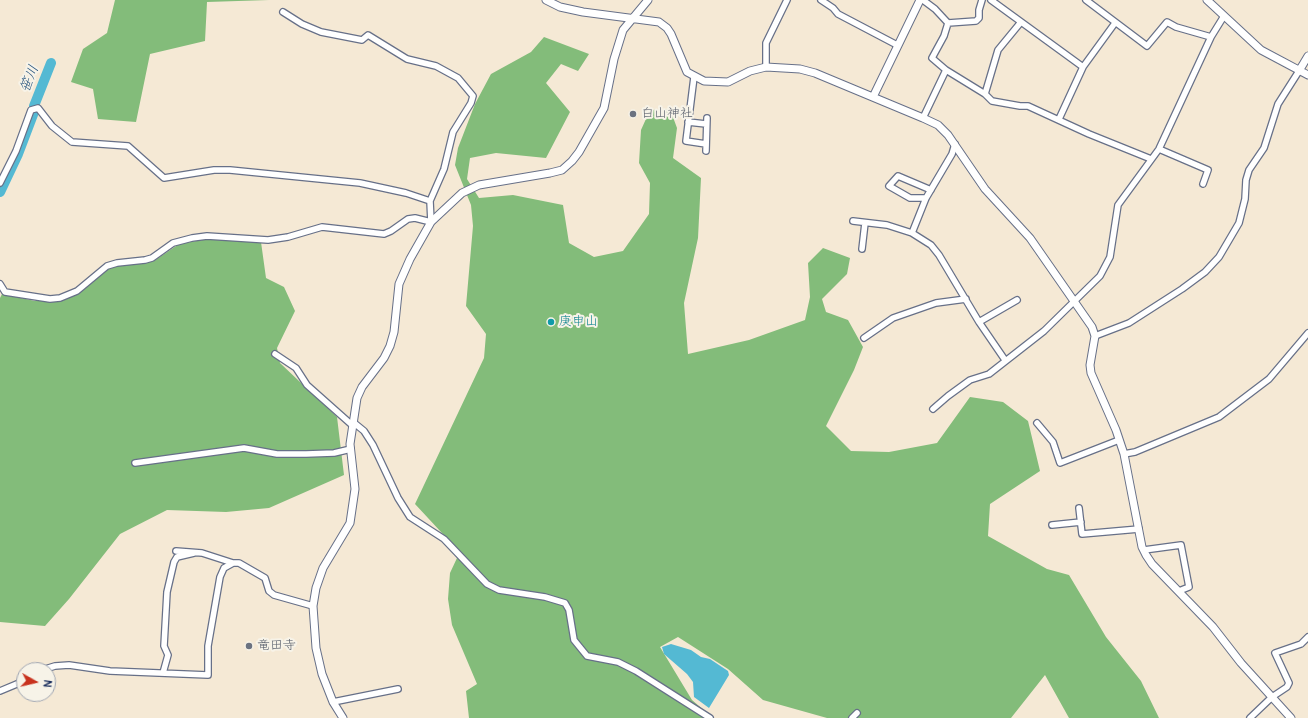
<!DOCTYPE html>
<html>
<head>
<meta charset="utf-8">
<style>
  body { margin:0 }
  #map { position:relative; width:1308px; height:718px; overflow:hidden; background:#f5e9d5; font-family:Pangolin,sans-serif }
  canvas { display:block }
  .north { position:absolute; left:16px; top:662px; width:40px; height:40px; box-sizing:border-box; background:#f7f3e8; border:1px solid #9fa5b1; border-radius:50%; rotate:98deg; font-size:11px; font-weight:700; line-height:16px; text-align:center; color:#1b2f5e }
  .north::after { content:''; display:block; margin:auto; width:14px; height:18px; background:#c8321e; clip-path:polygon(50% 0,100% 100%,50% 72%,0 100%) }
</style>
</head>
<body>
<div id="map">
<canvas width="1308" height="718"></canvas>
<div class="north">N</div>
</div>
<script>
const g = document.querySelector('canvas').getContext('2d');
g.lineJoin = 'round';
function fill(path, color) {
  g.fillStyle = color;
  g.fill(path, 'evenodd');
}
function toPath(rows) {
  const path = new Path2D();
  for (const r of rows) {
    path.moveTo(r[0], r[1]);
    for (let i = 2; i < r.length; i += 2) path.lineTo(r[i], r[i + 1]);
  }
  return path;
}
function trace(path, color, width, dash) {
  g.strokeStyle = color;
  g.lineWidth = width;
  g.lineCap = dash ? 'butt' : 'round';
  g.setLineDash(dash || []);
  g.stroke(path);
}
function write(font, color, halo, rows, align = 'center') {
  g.font = font + ' Pangolin,"Klee One",sans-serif';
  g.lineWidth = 4;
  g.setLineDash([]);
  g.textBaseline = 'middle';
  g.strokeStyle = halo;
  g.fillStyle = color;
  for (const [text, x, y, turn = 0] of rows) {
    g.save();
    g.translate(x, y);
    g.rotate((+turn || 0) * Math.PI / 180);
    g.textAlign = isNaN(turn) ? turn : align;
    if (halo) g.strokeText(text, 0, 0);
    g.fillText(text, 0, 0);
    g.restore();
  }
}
const forest = toPath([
  [115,0,269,0,207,2,205,41,150,54,136,122,98,119,93,89,71,82,83,49,107,33],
  [544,37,589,54,578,71,561,64,546,83,570,112,546,158,496,153,470,158,467,179,479,198,513,195,563,205,569,243,594,257,623,251,649,214,650,183,639,163,641,130,650,110,670,109,677,128,673,158,701,178,698,238,684,303,688,354,749,340,805,320,810,297,808,263,823,248,850,258,847,274,822,299,826,312,848,320,863,347,854,370,826,426,851,451,889,452,937,443,970,397,1003,402,1028,421,1040,471,990,504,988,536,1047,569,1069,575,1106,637,1141,681,1159,718,1069,718,1045,675,1011,718,827,718,763,700,728,669,678,637,660,647,692,700,713,718,469,718,466,691,477,684,452,625,448,599,450,573,457,558,454,546,415,504,484,358,486,334,466,306,473,226,471,205,455,165,458,148,475,104,491,74,531,52],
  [208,239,261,242,266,278,284,287,295,311,277,348,280,363,337,417,344,475,269,508,226,512,167,510,120,534,69,599,45,626,0,622,0,298,2,294,35,301,59,301,78,293,95,276,112,265,131,265,154,261,179,244]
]);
const water = toPath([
  [671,644,691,650,701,657,710,659,728,671,729,675,709,708,694,697,693,682,687,674,664,654,662,647]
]);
const river = toPath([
  [34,106,51,63],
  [0,192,18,154,34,112]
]);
const minor = toPath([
  [821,0,833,8,838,14,897,45],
  [923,0,935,9,948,23],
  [991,0,1083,67],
  [1086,0,1147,46,1167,22,1176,27,1211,37],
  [948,23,944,36,932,58,946,70,985,94,992,101,1020,106,1028,106,1089,134,1151,159],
  [948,23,976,21,979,18,979,10,982,0],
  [766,67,766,43,787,0],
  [694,77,686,141,706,144],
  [985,94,998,50,1021,22],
  [923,118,946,70],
  [1059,119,1083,67,1115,23],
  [688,122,706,124],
  [1159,149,1208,170,1203,184],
  [706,151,707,118],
  [0,183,16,151,31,110,38,108,52,126,72,142,128,146,164,178,214,170,230,170,360,183,406,193,430,201],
  [926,198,910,198,889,186,898,176,931,190],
  [853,221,887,225,912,233,931,245,939,255,979,322,1005,360],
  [912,233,926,198,952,154,955,144],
  [862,249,865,223],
  [0,284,5,292,50,299,60,298,77,291,107,266,117,263,145,260,152,258,173,243,192,238,207,236,268,240,288,237,322,227,384,234,391,231,408,219,415,218,431,222,430,201,444,169,453,132,471,103,473,96,458,78,436,66,407,59,368,35,362,40,321,32,302,24,283,12],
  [979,322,1017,300],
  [1095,336,1129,323,1182,289,1205,272,1219,257,1239,223,1245,199,1246,180,1249,170,1264,148,1278,104,1299,71],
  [864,338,893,318,936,303,966,299],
  [275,354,296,368,307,385,352,425],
  [933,409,948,396,970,380,989,374,1044,331,1100,276,1110,257,1118,205,1159,149,1211,37,1224,16],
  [353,422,364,431,373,445,398,498,410,517,444,539,487,584,499,590,545,597,565,603,569,610,574,640,587,656,618,662,636,671,710,718],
  [1037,423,1053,442,1060,463,1119,440],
  [1124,454,1135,452,1219,417,1269,379,1308,333],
  [135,463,244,448,277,454,306,454,334,453,351,449],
  [1079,508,1082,534,1139,529],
  [1052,525,1081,522],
  [1144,550,1181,545,1189,587,1179,591],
  [176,551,202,553,233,563],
  [42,670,55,666,69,665,110,671,208,675,208,646,220,577,224,568,233,563,239,563,265,578,269,591,274,595,313,606],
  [163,673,168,655,164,646,167,592,174,562,177,557,194,553],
  [0,691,24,681],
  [333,702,398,689],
  [852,718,857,713],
  [1250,718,1272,697,1287,687,1289,683,1275,653,1301,644,1308,637]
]);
const tertiary = toPath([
  [546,0,560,7,583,12,659,22,667,28,671,34,687,72,704,81,728,82,750,71,766,67,800,69,815,73,923,118,938,125,948,135,985,189,1030,238,1092,327,1095,336,1090,365,1091,373,1116,430,1124,454,1142,547,1146,555,1152,564,1213,627,1241,663,1291,718],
  [1207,0,1261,50,1308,75],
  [1299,71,1308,56],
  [873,97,920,0],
  [343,718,333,702,322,674,316,648,313,606,316,588,323,568,350,523,355,489,350,444,357,398,362,387,384,358,390,346,394,332,399,284,410,259,431,222,462,193,479,185,550,173,562,170,572,161,579,152,604,108,614,59,623,30,648,0]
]);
const markers = [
  [633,114,4,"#6b7280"],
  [551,322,4,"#0f9aa8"],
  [249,646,4,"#6b7280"]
];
const worshipNames = [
  ["白山神社",641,114],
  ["竜田寺",257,646]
];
const cultureNames = [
  ["庚申山",559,322]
];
const waterNames = [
  ["笹川",30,79,-69]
];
fill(forest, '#83bc7a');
fill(water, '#54b9d3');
trace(river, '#54b9d3', 10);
trace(minor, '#677088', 8);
trace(tertiary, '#677088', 9);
trace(minor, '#fff', 5.5);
trace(tertiary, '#fff', 7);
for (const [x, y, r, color] of markers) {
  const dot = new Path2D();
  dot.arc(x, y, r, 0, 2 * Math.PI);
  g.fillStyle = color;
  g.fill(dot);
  trace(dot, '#f7f3e8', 1.5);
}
write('13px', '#5b616d', '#f7f3e8', worshipNames, 'left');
write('13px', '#0d838f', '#f7f3e8', cultureNames, 'left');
write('italic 14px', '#2c5881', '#f7f3e8', waterNames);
</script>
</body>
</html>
